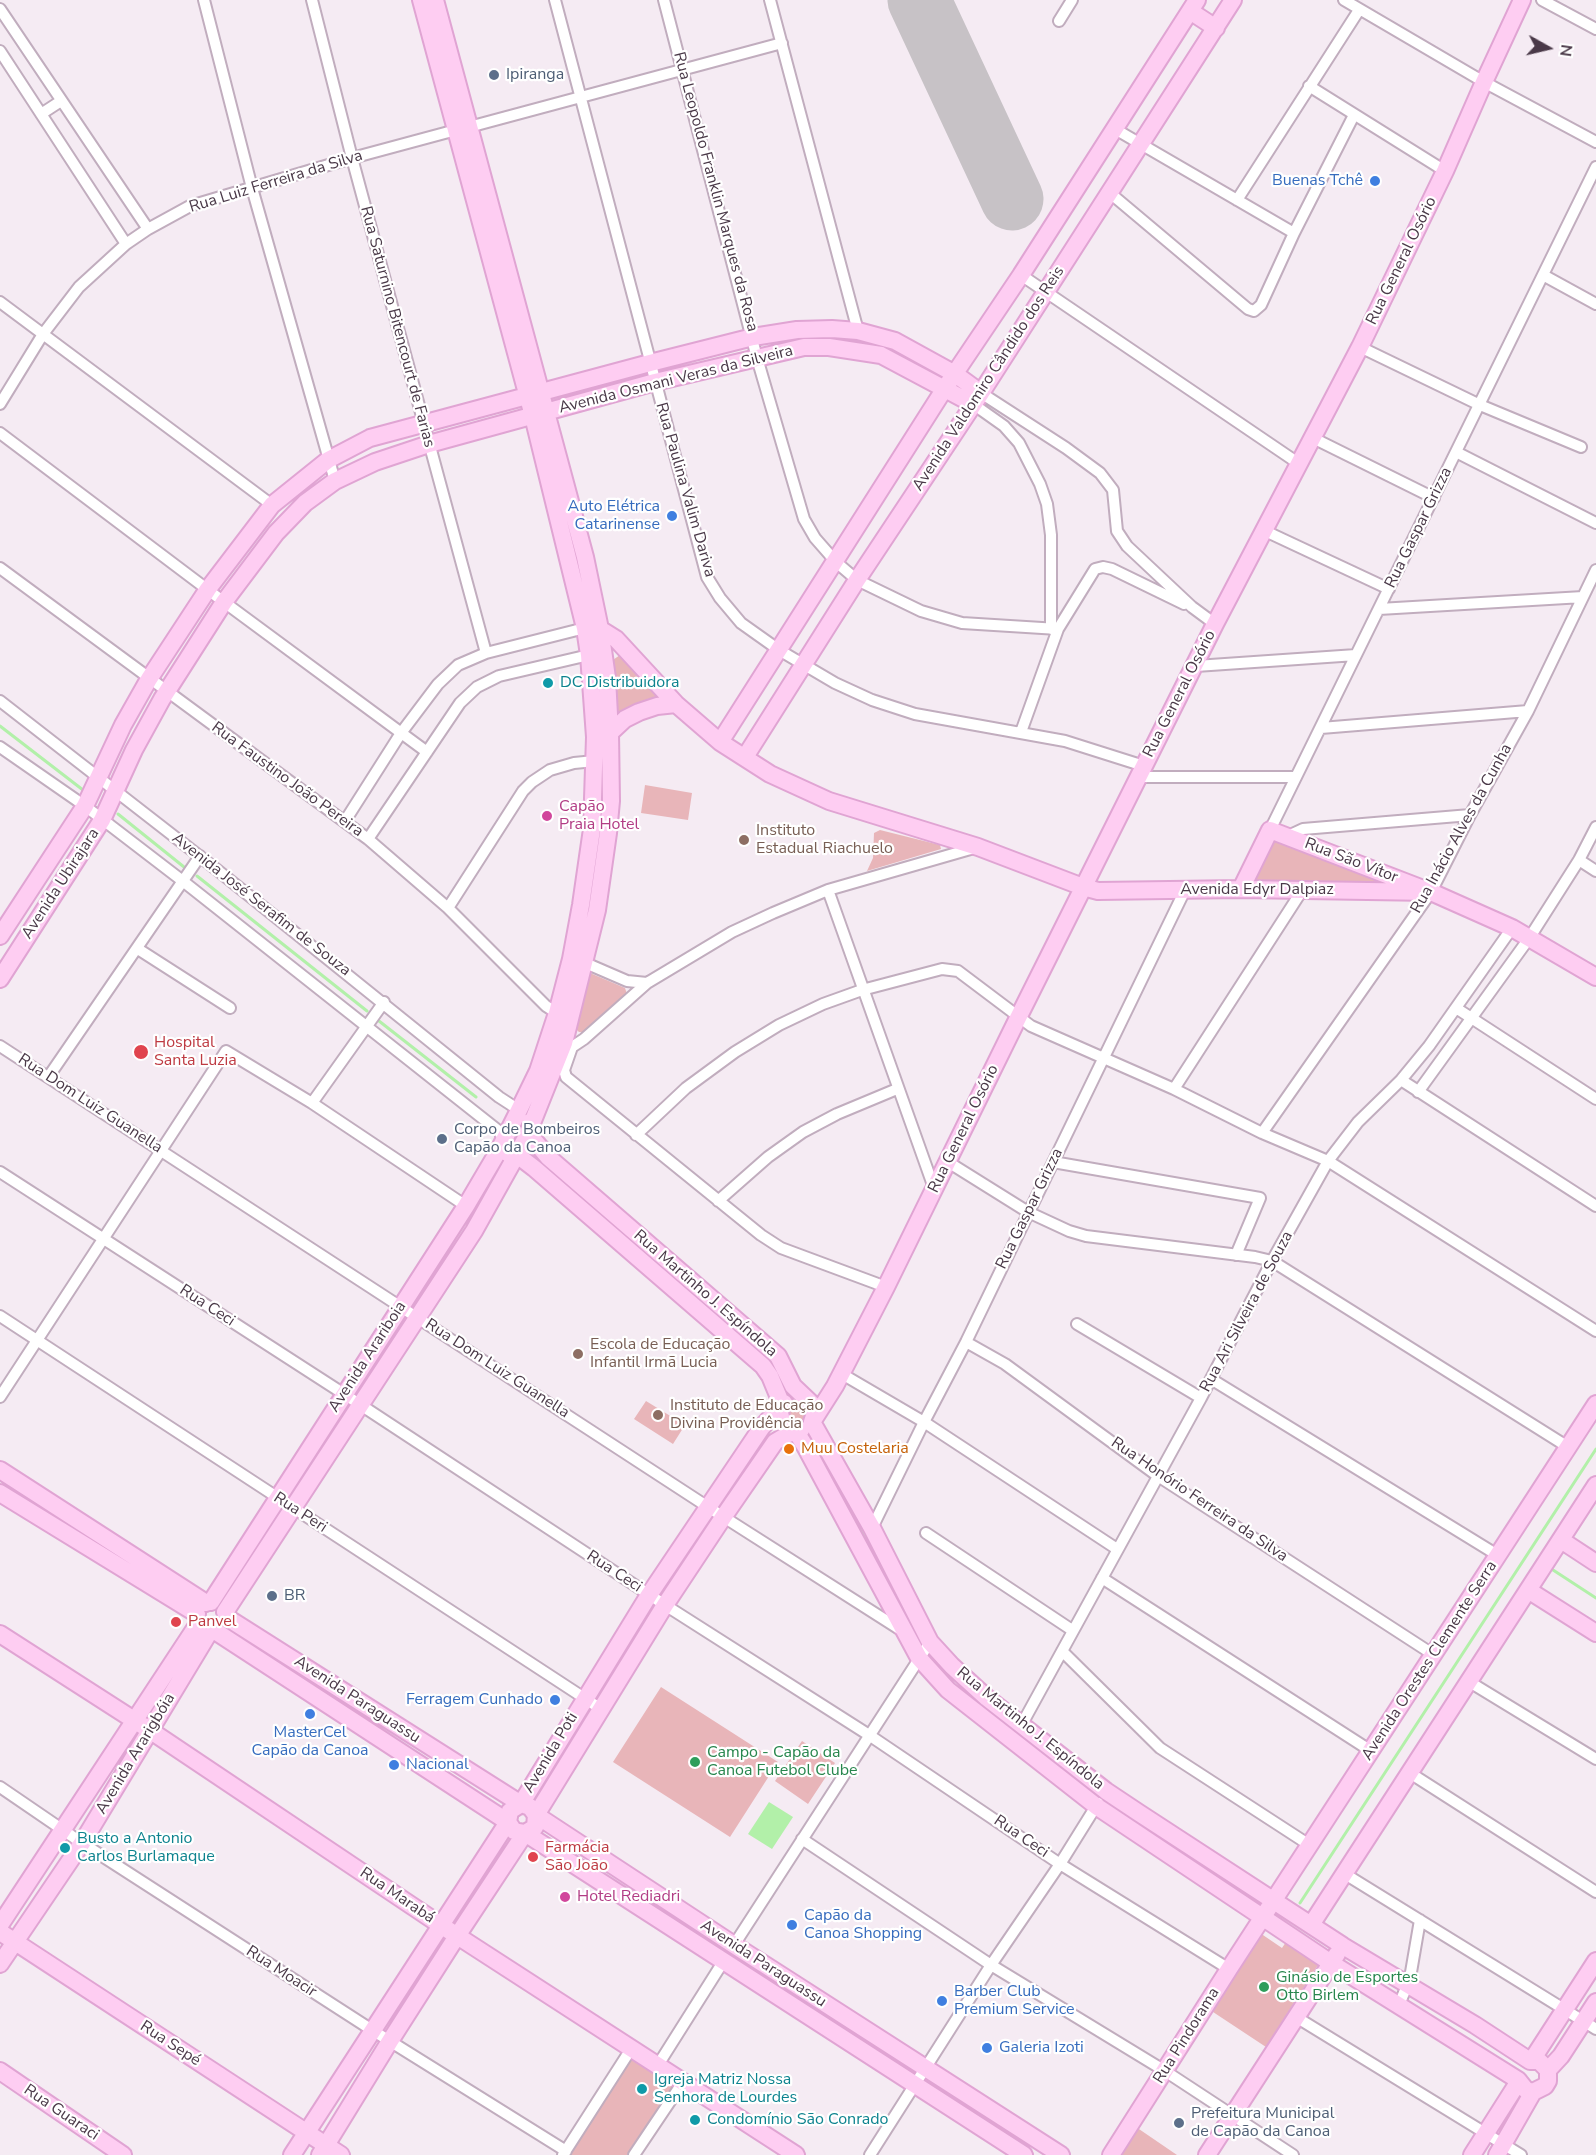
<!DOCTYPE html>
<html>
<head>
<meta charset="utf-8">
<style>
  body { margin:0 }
  #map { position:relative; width:1596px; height:2155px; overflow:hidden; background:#f5ebf3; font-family:"Nunito Sans",sans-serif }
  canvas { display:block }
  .north { position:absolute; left:1518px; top:18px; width:60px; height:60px; -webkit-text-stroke:4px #fff; paint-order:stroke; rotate:98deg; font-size:16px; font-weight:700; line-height:24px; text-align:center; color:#4a3948 }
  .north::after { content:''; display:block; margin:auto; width:21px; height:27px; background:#4a3948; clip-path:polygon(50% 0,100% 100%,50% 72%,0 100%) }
</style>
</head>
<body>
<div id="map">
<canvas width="1596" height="2155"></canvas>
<div class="north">N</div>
</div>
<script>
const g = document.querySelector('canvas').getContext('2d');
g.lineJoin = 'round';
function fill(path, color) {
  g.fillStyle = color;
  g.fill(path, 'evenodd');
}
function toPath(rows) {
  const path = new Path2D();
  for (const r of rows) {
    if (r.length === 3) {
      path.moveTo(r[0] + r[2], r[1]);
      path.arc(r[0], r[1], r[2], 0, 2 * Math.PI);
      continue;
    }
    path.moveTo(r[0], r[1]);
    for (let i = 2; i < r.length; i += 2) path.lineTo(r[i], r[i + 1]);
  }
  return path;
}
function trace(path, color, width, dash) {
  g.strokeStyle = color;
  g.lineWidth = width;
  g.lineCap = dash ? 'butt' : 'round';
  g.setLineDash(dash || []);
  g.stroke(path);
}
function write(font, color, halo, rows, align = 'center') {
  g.font = font + ' "Nunito Sans",sans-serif';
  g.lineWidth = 4.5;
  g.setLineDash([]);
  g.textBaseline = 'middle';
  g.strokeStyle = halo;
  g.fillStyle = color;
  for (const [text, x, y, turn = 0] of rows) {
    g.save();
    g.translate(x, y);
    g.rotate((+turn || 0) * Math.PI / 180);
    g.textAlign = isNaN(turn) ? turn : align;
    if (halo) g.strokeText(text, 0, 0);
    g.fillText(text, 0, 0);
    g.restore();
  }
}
const green = toPath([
  [620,655,659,692,659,698,621,716,616,713,610,662],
  [645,785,692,793,688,820,641,813],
  [880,830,940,845,941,849,867,871,873,858,874,833],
  [1275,837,1401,886,1249,884],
  [590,973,625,988,627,994,584,1032,579,1032,576,1029],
  [646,1401,685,1425,673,1444,634,1419],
  [797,1413,10],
  [661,1687,778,1762,730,1837,613,1762],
  [802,1741,835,1763,808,1804,775,1781],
  [1260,1933,1282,1948,1288,1939,1301,1947,1298,1952,1318,1965,1266,2047,1210,2010],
  [633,2057,674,2084,627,2155,570,2155],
  [1136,2127,1177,2155,1118,2155]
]);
const water = toPath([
  [769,1802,793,1817,772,1849,748,1834]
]);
const stream = toPath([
  [0,726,83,790],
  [118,814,184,867],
  [197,876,367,1011],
  [379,1021,476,1097],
  [829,1474,903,1607],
  [1550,1568,1596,1598],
  [929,1654,946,1671],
  [999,1717,1074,1776],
  [1110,1803,1126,1815],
  [1300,1903,1596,1449]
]);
const runway = toPath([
  [919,0,1012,199]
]);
const street = toPath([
  [204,0,252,188,335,481],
  [312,0,352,158,486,653],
  [555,0,707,577,720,598,741,623,779,650,835,683,872,700,915,714,1065,741,1144,766],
  [664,0,757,358,804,519,815,538,836,562,857,580,921,611,962,623,1058,629],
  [770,0,858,331],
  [1344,0,1484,82,1596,142],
  [1542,0,1596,29],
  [0,9,148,229],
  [1059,21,1072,0],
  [0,51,126,244],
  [1309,86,1445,171],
  [41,114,61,101],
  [469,127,782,43],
  [1115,129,1294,233],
  [1110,193,1248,309,1254,311,1261,305,1294,233,1354,115],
  [1237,200,1359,10],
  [1021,275,1298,463],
  [1543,275,1596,304],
  [0,302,272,505],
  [1360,347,1480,405,1581,447],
  [981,393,1066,448,1100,473,1113,490,1117,531,1127,546,1192,607,1215,624],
  [0,404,43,334,79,287,126,244,148,229,190,206,352,158,456,130],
  [973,404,1004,426,1019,443,1040,484,1047,504,1051,535,1051,629],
  [0,433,224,602,427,752],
  [1313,438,1434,498],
  [1456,452,1596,523],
  [1263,530,1389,589],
  [0,568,368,839,448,908,546,1006,557,1013],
  [1379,609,1583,597],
  [1196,666,1356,655],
  [0,701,216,869,499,1097,519,1110],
  [1321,728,1528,711],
  [1021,732,1058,629,1095,569,1103,567,1112,569,1184,604],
  [0,747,85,806,184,882,500,1132,503,1141],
  [1138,777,1296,777],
  [345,821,401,733,438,684,458,665,486,653,585,628],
  [1270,830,1596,167],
  [1288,836,1303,829,1470,815],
  [368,839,460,703,477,687,499,676,589,655],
  [1579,860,1596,871],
  [828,890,934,1188],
  [448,908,523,791,532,782,550,770,574,763,595,761],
  [138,949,230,1008],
  [583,962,627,981,647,983],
  [1456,1008,1596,1099],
  [564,1043,572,1047,584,1039,647,983,732,932,773,913,828,890,974,848],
  [0,1046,708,1507,901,1630],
  [572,1047,564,1070,566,1077,761,1235,781,1248,886,1287],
  [49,1076,200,856],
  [1401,1080,1596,1206],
  [1174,1089,1303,889],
  [1418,1092,1530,937,1579,860,1596,827],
  [312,1103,384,1002],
  [1262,1133,1431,892,1470,815,1528,711,1596,570],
  [636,1135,686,1088,735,1052,779,1025,823,1004,862,990,942,969,958,971,1031,1026,1174,1089,1262,1133,1328,1161,1596,1331],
  [948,1162,1028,1212,1069,1231,1086,1236,1255,1257,1272,1261,1568,1447],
  [1053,1162,1260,1198,1236,1255],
  [0,1172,344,1394,665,1605,869,1735,1060,1864,1229,1969],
  [718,1201,768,1157,803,1132,837,1114,897,1089],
  [0,1316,601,1709],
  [1077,1324,1201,1398],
  [966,1342,1005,1364,1158,1476,1434,1655],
  [842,1374,924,1422,1117,1549],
  [1211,1379,1499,1556],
  [0,1397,226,1051,312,1103,466,1206],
  [872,1528,924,1422,966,1342,1185,890],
  [926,1533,1072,1630],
  [1102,1578,1371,1751],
  [1062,1651,1160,1748,1311,1846],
  [1468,1681,1596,1759],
  [1022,1724,1201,1398,1272,1261,1328,1161,1358,1122,1401,1080,1429,1046,1512,928],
  [1410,1773,1596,1892],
  [0,1787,82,1843,372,2030,566,2151],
  [802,1839,991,1965,1165,2071,1293,2155],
  [1345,1874,1596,2029],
  [734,1945,930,1642],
  [1399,2005,1410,1978,1420,1920],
  [1296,2017,1521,2155],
  [658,2065,723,1962],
  [563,2155,631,2049],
  [634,2155,683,2082],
  [870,2155,991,1965,1060,1864,1098,1803]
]);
const secondary = toPath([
  [1190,11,1216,28],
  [592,629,600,629,616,639,676,704,720,742,770,774,829,801,978,847,1083,887,1098,891,1241,889,1431,892],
  [610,733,625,719,639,712,657,706,676,704],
  [720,742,945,388,1021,275,1197,0],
  [745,757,857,580,981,393,1233,0],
  [1241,889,1270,830,1431,892,1512,928,1596,977],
  [0,936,85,806,123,725,149,679,208,589,272,505,328,460,370,438,650,363,753,337,797,330,832,329,858,331,895,341,955,374,981,393],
  [0,979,102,820,134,750,162,699,224,602,276,533,305,503,335,481,375,462,429,444,655,382,804,347,829,347,881,355,973,404],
  [530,1122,533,1139,548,1157,778,1356,793,1386,813,1405,815,1413,812,1422,872,1528,930,1642,952,1666,987,1698,1106,1791,1139,1813,1343,1946,1475,2025,1530,2061,1539,2061,1548,2070],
  [507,1153,521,1158,534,1168,763,1366,770,1376,782,1405,780,1413,782,1421,788,1427,795,1430,805,1446,919,1658,948,1690,1096,1806,1331,1963,1518,2080,1526,2090,1533,2092],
  [814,1419,835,1386,886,1287,1018,1018,1215,624,1360,347,1445,171,1484,82,1522,0],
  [0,1470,206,1603],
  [0,1493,197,1614],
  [1561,1540,1596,1563],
  [1528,1590,1596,1633],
  [211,1602,466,1206,499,1150,519,1110,538,1071,557,1013,571,959,581,905,592,829,595,737,589,655,585,628,533,416,421,0],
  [225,1612,474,1231,526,1138,564,1043,597,910,608,833,611,801,610,733,607,678,600,629,585,557,435,0],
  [226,1617,521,1804,530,1807,536,1815,734,1945,1061,2155],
  [215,1631,508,1822,514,1831,525,1833,1024,2155],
  [0,1634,151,1731,442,1926,796,2155],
  [0,1925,198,1624],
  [1311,1925,1596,1485],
  [0,1932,341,2155],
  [0,1964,82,1843,210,1631],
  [1532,2060,1596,1961],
  [0,2071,123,2155],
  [292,2155,508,1822,510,1811,521,1804,649,1595,762,1427,784,1403],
  [320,2155,390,2041,457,1936,525,1833,535,1827,536,1815,665,1605,724,1516,775,1442,795,1430,801,1430],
  [1111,2155,1229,1969,1596,1404],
  [1207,2155,1337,1954],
  [1472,2155,1519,2081],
  [1497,2155,1533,2092,1545,2086,1548,2081,1548,2070,1561,2056,1596,2002]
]);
const markers = [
  [494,75,6,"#5c6f8a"],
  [1375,181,6,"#3f7fe0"],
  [672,516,6,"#3f7fe0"],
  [548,683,6,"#0f9aa8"],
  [547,816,6,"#d1479c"],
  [744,840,6,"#8d6e63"],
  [141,1052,8,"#e0444e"],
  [442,1139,6,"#5c6f8a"],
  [578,1354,6,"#8d6e63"],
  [658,1415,6,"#8d6e63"],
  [789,1449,6,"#e8710a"],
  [272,1596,6,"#5c6f8a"],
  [176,1622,6,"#e0444e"],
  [555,1700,6,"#3f7fe0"],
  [310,1714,6,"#3f7fe0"],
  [695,1762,6,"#2e9e5b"],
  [394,1765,6,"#3f7fe0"],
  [65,1848,6,"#0f9aa8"],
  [533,1857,6,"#e0444e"],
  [565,1897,6,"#d1479c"],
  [792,1925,6,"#3f7fe0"],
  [1264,1987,6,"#2e9e5b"],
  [942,2001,6,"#3f7fe0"],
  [987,2048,6,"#3f7fe0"],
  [642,2089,6,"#0f9aa8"],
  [695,2120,6,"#0f9aa8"],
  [1179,2123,6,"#5c6f8a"]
];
const serviceNames = [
  ["Ipiranga",506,75],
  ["Corpo de Bombeiros",454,1130],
  ["Capão da Canoa",454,1148],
  ["BR",284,1596],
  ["Prefeitura Municipal",1191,2114],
  ["de Capão da Canoa",1191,2132]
];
const shopNames = [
  ["Buenas Tchê",1363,181,"right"],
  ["Auto Elétrica",660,507,"right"],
  ["Catarinense",660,525,"right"],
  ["Ferragem Cunhado",543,1700,"right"],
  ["MasterCel",310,1733,"center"],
  ["Capão da Canoa",310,1751,"center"],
  ["Nacional",406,1765],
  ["Capão da",804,1916],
  ["Canoa Shopping",804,1934],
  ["Barber Club",954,1992],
  ["Premium Service",954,2010],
  ["Galeria Izoti",999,2048]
];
const streetNames = [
  ["Rua Luiz Ferreira da Silva",276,182,-17],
  ["Rua Leopoldo Franklin Marques da Rosa",715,192,75],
  ["Rua General Osório",1402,261,-64],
  ["Rua Saturnino Bitencourt de Farias",397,327,75],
  ["Avenida Valdomiro Cândido dos Reis",989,379,-57],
  ["Avenida Osmani Veras da Silveira",676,380,-14],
  ["Rua Paulina Valim Dariva",685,490,74],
  ["Rua Gaspar Grizza",1419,528,-64],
  ["Rua General Osório",1180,694,-63],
  ["Rua Faustino João Pereira",287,780,36],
  ["Rua Inácio Alves da Cunha",1462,829,-61],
  ["Rua São Vítor",1351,861,21],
  ["Avenida Ubirajara",61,884,-57],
  ["Avenida Edyr Dalpiaz",1257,890],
  ["Avenida José Serafim de Souza",261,905,38],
  ["Rua Dom Luiz Guanella",90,1104,33],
  ["Rua General Osório",964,1129,-64],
  ["Rua Gaspar Grizza",1030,1209,-64],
  ["Rua Martinho J. Espíndola",705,1294,41],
  ["Rua Ceci",207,1306,33],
  ["Rua Ari Silveira de Souza",1247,1312,-62],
  ["Avenida Arariboia",368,1357,-57],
  ["Rua Dom Luiz Guanella",497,1369,33],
  ["Rua Honório Ferreira da Silva",1199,1500,34],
  ["Rua Peri",300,1513,33],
  ["Rua Ceci",614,1572,33],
  ["Avenida Orestes Clemente Serra",1430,1661,-57],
  ["Avenida Paraguassu",357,1700,33],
  ["Rua Martinho J. Espíndola",1030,1729,39],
  ["Avenida Poti",551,1753,-59],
  ["Avenida Ararigbóia",136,1754,-59],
  ["Rua Ceci",1021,1837,34],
  ["Rua Marabá",397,1896,34],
  ["Avenida Paraguassu",763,1964,33],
  ["Rua Moacir",281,1972,33],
  ["Rua Pindorama",1187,2036,-58],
  ["Rua Sepé",170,2044,33],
  ["Rua Guaraci",61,2113,34]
];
const cultureNames = [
  ["DC Distribuidora",560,683],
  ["Busto a Antonio",77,1839],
  ["Carlos Burlamaque",77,1857],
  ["Igreja Matriz Nossa",654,2080],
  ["Senhora de Lourdes",654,2098],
  ["Condomínio São Conrado",707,2120]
];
const hotelNames = [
  ["Capão",559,807],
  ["Praia Hotel",559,825],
  ["Hotel Rediadri",577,1897]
];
const educationNames = [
  ["Instituto",756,831],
  ["Estadual Riachuelo",756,849],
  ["Escola de Educação",590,1345],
  ["Infantil Irmã Lucia",590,1363],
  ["Instituto de Educação",670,1406],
  ["Divina Providência",670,1424]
];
const healthNames = [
  ["Hospital",154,1043],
  ["Santa Luzia",154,1061],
  ["Panvel",188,1622],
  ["Farmácia",545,1848],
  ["São João",545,1866]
];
const foodNames = [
  ["Muu Costelaria",801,1449]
];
const leisureNames = [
  ["Campo - Capão da",707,1753],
  ["Canoa Futebol Clube",707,1771],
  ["Ginásio de Esportes",1276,1978],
  ["Otto Birlem",1276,1996]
];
fill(green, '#e8b5b9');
fill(water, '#b2f0a9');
trace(stream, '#b2f0a9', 3);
trace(runway, '#c7c2c6', 63);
trace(street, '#c1adbe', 14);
trace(secondary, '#e0a4d3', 20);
trace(street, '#fff', 10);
trace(secondary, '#fecdf2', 16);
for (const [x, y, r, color] of markers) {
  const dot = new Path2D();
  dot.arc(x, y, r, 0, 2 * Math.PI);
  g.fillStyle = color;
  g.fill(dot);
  trace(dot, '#fff', 2);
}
write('16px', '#4e5e75', '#fff', serviceNames, 'left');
write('16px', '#366cbe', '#fff', shopNames, 'left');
write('16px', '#4a3948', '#fff', streetNames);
write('16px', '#0d838f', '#fff', cultureNames, 'left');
write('16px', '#b23c85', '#fff', hotelNames, 'left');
write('16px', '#785e54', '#fff', educationNames, 'left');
write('16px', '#be3a42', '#fff', healthNames, 'left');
write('16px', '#c56008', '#fff', foodNames, 'left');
write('16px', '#27864d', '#fff', leisureNames, 'left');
</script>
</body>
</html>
